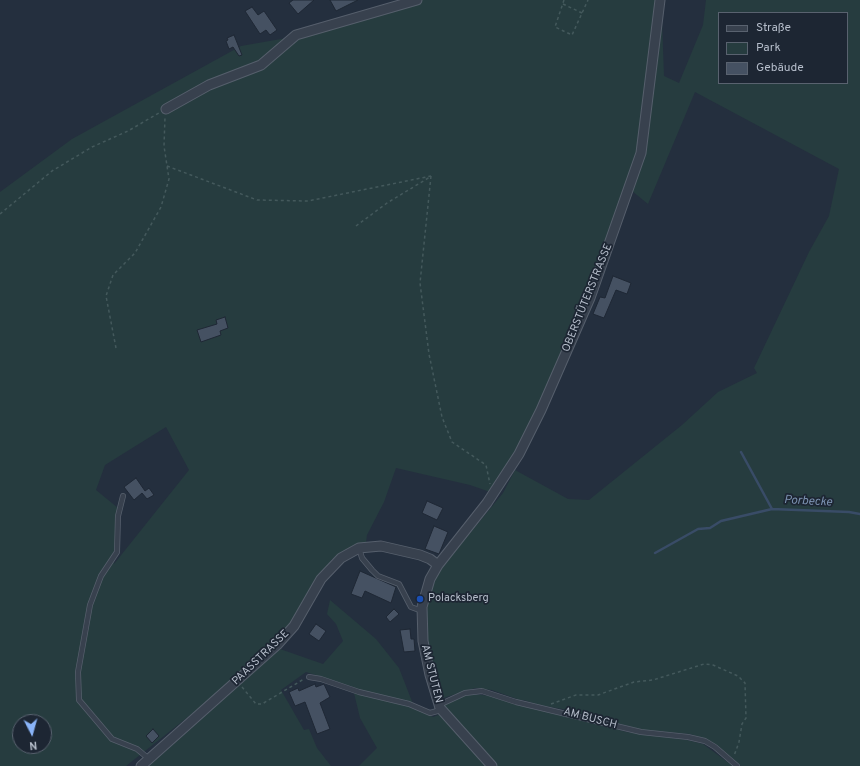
<!DOCTYPE html>
<html>
<head>
<meta charset="utf-8">
<style>
  body { margin:0 }
  #map { position:relative; width:860px; height:766px; overflow:hidden; background:#242f3e; font-family:Overpass,sans-serif }
  canvas { display:block }
  .legend { position:absolute; left:718px; top:12px; width:130px; height:72px; box-sizing:border-box; background:#1d2633; border:1px solid #59626f; margin:0; padding:5px 7px; list-style:none; font-size:12px; color:#b4bcc9 }
  .legend li { display:flex; align-items:center; gap:8px; height:20px }
  .legend b { width:20px; border:1px solid #59626f }
  .north { position:absolute; left:12px; top:714px; width:40px; height:40px; box-sizing:border-box; background:#1d2633; border:1px solid #59626f; border-radius:50%; rotate:174deg; font-size:11px; font-weight:700; line-height:16px; text-align:center; color:#b4bcc9 }
  .north::after { content:''; display:block; margin:auto; width:14px; height:18px; background:#8ab4f8; clip-path:polygon(50% 0,100% 100%,50% 72%,0 100%) }
</style>
</head>
<body>
<div id="map">
<canvas width="860" height="766"></canvas>
<ul class="legend">
<li><b style="height:5px;background:#38414e"></b>Straße</li>
<li><b style="height:11px;background:#263c3f"></b>Park</li>
<li><b style="height:11px;background:#455162"></b>Gebäude</li>
</ul>
<div class="north">N</div>
</div>
<script>
const g = document.querySelector('canvas').getContext('2d');
g.lineJoin = 'round';
function fill(path, color) {
  g.fillStyle = color;
  g.fill(path, 'evenodd');
}
function toPath(rows) {
  const path = new Path2D();
  for (const r of rows) {
    path.moveTo(r[0], r[1]);
    for (let i = 2; i < r.length; i += 2) path.lineTo(r[i], r[i + 1]);
  }
  return path;
}
function trace(path, color, width, dash) {
  g.strokeStyle = color;
  g.lineWidth = width;
  g.lineCap = dash ? 'butt' : 'round';
  g.setLineDash(dash || []);
  g.stroke(path);
}
function write(font, color, halo, rows, align = 'center') {
  g.font = font + ' Overpass,sans-serif';
  g.lineWidth = 3.5;
  g.setLineDash([]);
  g.textBaseline = 'middle';
  g.strokeStyle = halo;
  g.fillStyle = color;
  for (const [text, x, y, turn = 0] of rows) {
    g.save();
    g.translate(x, y);
    g.rotate((+turn || 0) * Math.PI / 180);
    g.textAlign = isNaN(turn) ? turn : align;
    if (halo) g.strokeText(text, 0, 0);
    g.fillText(text, 0, 0);
    g.restore();
  }
}
const green = toPath([
  [419,0,656,0,655,13,662,20,664,76,679,83,703,25,706,0,860,0,860,766,741,766,717,745,706,739,690,734,643,730,568,710,539,705,524,700,520,700,492,690,475,688,440,699,426,642,426,612,432,586,443,566,503,493,515,470,568,499,589,500,682,425,718,392,757,373,754,368,809,252,829,216,839,169,695,92,648,204,632,191,639,143,626,188,587,298,517,453,490,492,470,485,396,468,384,502,367,535,366,543,357,544,331,560,299,617,241,675,126,766,0,766,0,192,72,139,241,46,298,36],
  [719,13,847,13,847,83,719,83],
  [166,427,189,470,114,564,118,508,96,490,105,465],
  [20,722,44,722,44,746,20,746],
  [330,600,376,639,399,668,413,704,354,689,353,687,306,672,281,690,304,730,309,729,317,748,331,766,149,766,280,649,323,664,343,641,336,624,327,614],
  [354,693,410,706,433,717,441,714,449,726,488,766,359,766,377,748,360,718],
  [471,694,491,696,514,704,600,724,626,732,687,740,703,744,733,766,496,766,443,706,457,698]
]);
const stream = toPath([
  [741,452,772,509,849,512,860,514],
  [655,553,698,529,710,528,721,521,772,509]
]);
const building = toPath([
  [293,0,314,0,298,14,289,3,293,0],
  [330,0,358,0,336,11,330,0],
  [252,7,258,15,264,11,277,30,270,35,266,30,260,34,245,11,252,7],
  [234,35,242,55,239,56,233,47,229,49,226,41,228,40,227,38,234,35],
  [613,276,631,283,627,294,616,290,604,318,593,314,600,297,605,298,613,276],
  [225,317,228,328,220,331,221,335,201,342,197,330,217,324,216,320,225,317],
  [136,478,145,491,149,488,154,495,147,499,142,493,134,500,124,487,136,478],
  [427,501,443,508,437,520,422,513,427,501],
  [434,526,448,532,439,554,425,549,434,526],
  [360,571,396,587,391,603,365,591,362,598,351,594,360,571],
  [394,609,399,614,390,622,386,617,394,609],
  [316,624,326,631,319,641,309,634,316,624],
  [410,629,411,639,414,639,415,651,404,652,400,630,410,629],
  [315,684,316,687,324,684,330,697,320,703,330,729,317,734,305,702,295,706,289,692,298,688,299,691,315,684],
  [153,729,159,736,152,743,146,736,153,729]
]);
const path = toPath([
  [564,0,555,27,572,35,588,0],
  [563,4,582,13],
  [167,166,257,200,308,201,431,176],
  [431,176,420,283,429,354,442,417,452,442,486,465,490,484],
  [0,214,52,171,92,147,128,131,159,113],
  [356,226,387,203,430,177],
  [116,348,106,296,113,275,135,253,161,207,169,179,164,146,165,117],
  [242,687,256,704,262,704,304,679],
  [551,704,576,695,598,695,634,682,653,680,704,664,713,665,738,676,745,683,746,718,742,724,739,742,734,756]
]);
const lane = toPath([
  [123,496,118,516,117,552,101,576,90,605,78,672,79,700,112,739,137,749,149,759],
  [359,548,362,558,372,570,378,576,399,584,411,607,422,611],
  [309,677,321,679,359,692,409,704,430,713,441,710],
  [439,705,465,693,482,691,516,702,641,732,688,737,705,741,715,747,737,766]
]);
const street = toPath([
  [166,109,209,85,261,65,296,35,417,0],
  [141,766,277,645,294,626,321,579,341,558,359,548,381,546,420,555,430,559,438,565],
  [492,766,440,708,430,675,423,641,422,607,430,579,438,565,487,503,519,454,541,410,590,298,641,153,660,0]
]);
const markers = [
  [420,599,4,"#1a4fb4"]
];
const streetNames = [
  ["OBERSTÜTERSTRASSE",588,298,-68],
  ["PAASSTRASSE",261,658,-44],
  ["AM STUTEN",431,674,76],
  ["AM BUSCH",590,719,15]
];
const poiNames = [
  ["Polacksberg",428,599]
];
const waterNames = [
  ["Porbecke",808,502,3]
];
fill(green, '#263c3f');
trace(stream, '#394c67', 2.5);
fill(building, '#455162');
trace(building, '#1f2835', 1);
trace(lane, '#565f6c', 6);
trace(street, '#565f6c', 11);
trace(path, '#44595c', 1.5, [3, 3]);
trace(lane, '#38414e', 4.5);
trace(street, '#38414e', 9);
for (const [x, y, r, color] of markers) {
  const dot = new Path2D();
  dot.arc(x, y, r, 0, 2 * Math.PI);
  g.fillStyle = color;
  g.fill(dot);
  trace(dot, '#1d2633', 1.5);
}
write('11px', '#b4bcc9', '#1d2633', streetNames);
write('11px', '#b4bcc9', '#1d2633', poiNames, 'left');
write('italic 12px', '#7c92b1', '#1d2633', waterNames);
</script>
</body>
</html>
